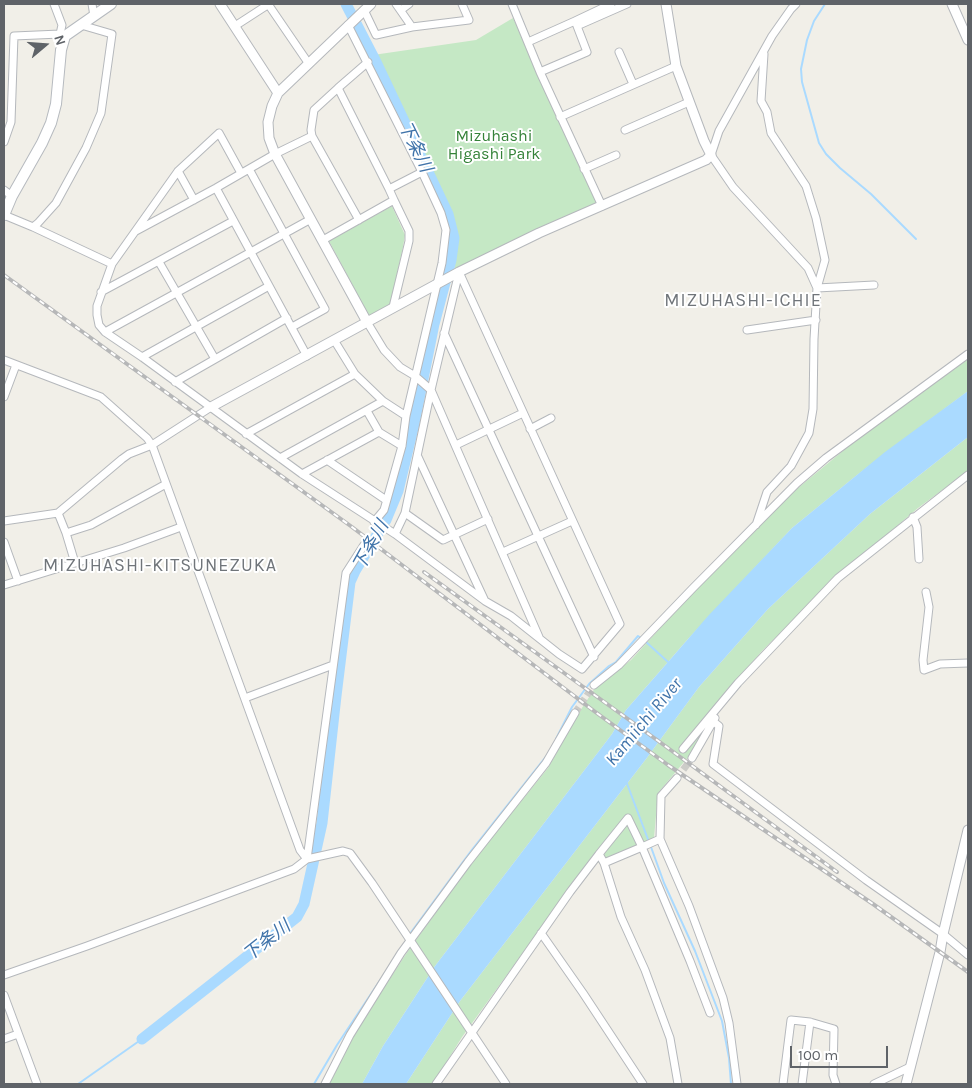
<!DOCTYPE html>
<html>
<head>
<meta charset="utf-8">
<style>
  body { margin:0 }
  #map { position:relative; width:972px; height:1088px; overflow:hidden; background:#f1efe8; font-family:Karla,sans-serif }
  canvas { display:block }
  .frame { position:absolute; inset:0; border:5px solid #5f6368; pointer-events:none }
  .north { position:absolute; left:20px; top:20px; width:50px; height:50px; -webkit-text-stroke:4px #fff; paint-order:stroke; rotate:72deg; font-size:14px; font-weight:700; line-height:20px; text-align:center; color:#5f6368 }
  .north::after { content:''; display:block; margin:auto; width:18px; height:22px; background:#5f6368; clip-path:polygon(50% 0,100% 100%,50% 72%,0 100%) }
  .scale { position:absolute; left:790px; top:1046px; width:98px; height:22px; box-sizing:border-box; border:2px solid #5f6368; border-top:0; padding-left:6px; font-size:15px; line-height:18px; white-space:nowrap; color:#5f6368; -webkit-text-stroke:4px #fff; paint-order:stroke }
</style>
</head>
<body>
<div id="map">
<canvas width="972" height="1088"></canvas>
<div class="frame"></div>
<div class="north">N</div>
<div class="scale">100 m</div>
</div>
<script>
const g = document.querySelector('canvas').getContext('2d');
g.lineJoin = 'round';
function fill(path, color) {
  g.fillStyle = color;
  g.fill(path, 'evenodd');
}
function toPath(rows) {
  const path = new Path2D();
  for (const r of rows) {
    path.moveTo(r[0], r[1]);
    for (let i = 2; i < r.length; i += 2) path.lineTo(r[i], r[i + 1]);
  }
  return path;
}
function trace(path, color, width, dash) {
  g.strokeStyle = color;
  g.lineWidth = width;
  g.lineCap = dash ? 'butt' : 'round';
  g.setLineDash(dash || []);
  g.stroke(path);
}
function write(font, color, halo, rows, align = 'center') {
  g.font = font + ' Karla,"Noto Sans JP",sans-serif';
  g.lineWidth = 4;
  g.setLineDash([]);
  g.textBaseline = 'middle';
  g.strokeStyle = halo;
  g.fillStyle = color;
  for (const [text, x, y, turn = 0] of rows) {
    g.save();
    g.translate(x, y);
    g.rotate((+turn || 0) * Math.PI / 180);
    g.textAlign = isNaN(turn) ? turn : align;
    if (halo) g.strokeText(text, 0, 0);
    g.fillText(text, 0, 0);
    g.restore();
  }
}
const green = toPath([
  [513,18,602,206,455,269,451,260,454,238,448,214,373,55,476,40],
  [392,206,405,235,403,247,390,305,369,316,329,241],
  [968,359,968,391,857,475,792,528,688,639,626,710,612,734,435,966,383,1046,362,1084,327,1084,348,1043,406,954,472,862,548,768,578,714,595,688,631,660,704,580,792,493,850,445],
  [968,437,968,471,918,508,827,586,762,651,717,703,694,750,658,793,654,838,597,863,553,911,462,1037,433,1084,406,1084,460,1001,646,759,699,687,768,609,870,514]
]);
const water = toPath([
  [968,391,968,437,870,514,768,609,699,687,646,759,460,1001,406,1084,362,1084,383,1046,435,966,612,734,626,710,668,662,708,616,792,528,885,452]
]);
const stream = toPath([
  [825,4,814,21,807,40,801,69,802,82,819,143,826,154,840,168,871,194,916,239],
  [645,641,668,662],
  [556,739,572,707,589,684,609,666,616,662,638,636,641,638],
  [626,781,649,842],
  [651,847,664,883,695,951,722,1021,729,1058,731,1084],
  [409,935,471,851,548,754],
  [78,1084,142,1039],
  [314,1084,337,1045,381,979]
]);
const river = toPath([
  [142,1039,297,917,304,904,322,823,336,696,350,582,355,571,386,520,398,491,414,424,434,324,451,260,454,238,448,214,376,62,346,4]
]);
const minorTunnel = toPath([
  [575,713,594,685],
  [677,778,692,758]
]);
const minor = toPath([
  [54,4,62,25,60,34],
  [92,4,94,16],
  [268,4,309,64],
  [512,4,540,72,602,206],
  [364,10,376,35,412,27,396,4],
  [401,10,409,4],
  [575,21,611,4],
  [348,25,422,172,441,213,446,230,442,263,406,416,402,446,384,510,374,522],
  [235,26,269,4],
  [412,27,469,20,462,4],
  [528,42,575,21,577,26,627,4],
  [619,52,633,84],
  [764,54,761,101,767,112,771,133,806,186,816,218,825,260,817,288,874,285],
  [368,62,338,88,389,189],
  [540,72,587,52,577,26],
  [338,88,314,110,311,130,312,136,359,220],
  [560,117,676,66],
  [625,130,689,102],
  [4,142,11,122,14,36,60,34,65,36],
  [249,169,325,309,292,327],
  [584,169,616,155],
  [178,171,194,200],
  [241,173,219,133,178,171,112,264,97,306,97,315,99,325,105,332,142,357,302,474,395,534,485,601,511,616,559,654,582,669,620,624,459,272],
  [216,188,307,356],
  [4,190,12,196],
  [4,215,33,227,38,223,56,203,86,148,101,113,112,34,81,25],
  [33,227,112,264],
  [136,231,216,188,275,154,312,136],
  [323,240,394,200,389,189,422,172],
  [159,262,215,359],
  [101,292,233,221],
  [393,307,409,241,409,231,394,200],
  [367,322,384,350,400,367,415,376,431,390,539,637],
  [747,330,816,320],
  [105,332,311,219],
  [444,333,594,657],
  [334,340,355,374,383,401,406,416],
  [142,357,269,286],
  [4,360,101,397,147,438,152,445,300,850,307,859],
  [175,382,287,318],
  [4,397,16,365],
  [367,411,379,432,402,446],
  [530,429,551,418],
  [246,434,355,374],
  [456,445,523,413],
  [418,457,484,599],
  [280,458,383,401],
  [327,460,386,500],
  [302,474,379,432],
  [58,513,66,533,75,563],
  [405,513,443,540,488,519],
  [913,517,917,527,919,559],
  [4,521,58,513,122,459,129,454,152,445,211,407],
  [756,525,767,492,791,466,809,433,813,409,814,339,817,288,808,268,733,187,711,155,719,131,772,36,791,9,796,4],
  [66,533,91,525,166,484],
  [395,534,405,513,431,390,459,272],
  [4,542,18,581],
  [503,552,572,521],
  [4,585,124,548,181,527],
  [926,592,929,607,923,660,924,670,940,664,968,663],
  [594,685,619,665,693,588,797,483,826,458,968,354],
  [245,698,333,665],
  [714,722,719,726,713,764,866,880,943,934,968,955],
  [683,749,738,683,838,578,968,475],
  [692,758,715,718],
  [677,778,661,796,660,839,689,906,723,998,729,1023,737,1084],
  [599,854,628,818,642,847,660,839],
  [307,859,346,573,364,545],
  [604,863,642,847,690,961,710,1013],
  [541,933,583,993,643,1084],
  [4,975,87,946,294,869,307,859,343,851,350,853,372,883,506,1084],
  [4,995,37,1084],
  [4,1039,18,1034],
  [325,1084,350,1035,401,953,468,862,546,763,575,713],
  [436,1084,570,892,599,854,604,863,621,917,645,970,670,1038,678,1084],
  [783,1084,791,1020,810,1022,834,1029,833,1075,836,1084],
  [802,1084,810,1022],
  [874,1084,910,1067]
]);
const tertiary = toPath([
  [220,4,278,93],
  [952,4,968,40],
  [367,322,275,154,269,138,268,122,272,106,278,93,371,4],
  [211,407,459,272,539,233,706,160,711,155,704,141,676,66,666,4],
  [906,1084,940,952,943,934,968,830]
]);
const secondary = toPath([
  [4,215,12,196,42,143,51,123,56,104,61,50,65,36,111,4]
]);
const rail = toPath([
  [4,275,352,527,594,711,668,765,873,904,968,972],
  [424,572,657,740,837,872]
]);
const parkNames = [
  ["Mizuhashi",494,136],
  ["Higashi Park",494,154]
];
const waterNames = [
  ["下条川",415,147,64],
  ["下条川",371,546,-61],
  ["Kamiichi River",644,722,-50],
  ["下条川",267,941,-38]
];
const neighbourhoodNames = [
  ["MIZUHASHI-ICHIE",743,301],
  ["MIZUHASHI-KITSUNEZUKA",160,566]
];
fill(green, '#c5e8c5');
fill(water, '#aadaff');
trace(stream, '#aadaff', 2);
trace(river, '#aadaff', 11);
trace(minorTunnel, '#ccccc8', 7, [7, 3.5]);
trace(minor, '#b5b8bc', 9);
trace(tertiary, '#b5b8bc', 11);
trace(secondary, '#b6babf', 12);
trace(minor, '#fff', 7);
trace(tertiary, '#fff', 9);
trace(secondary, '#fff', 10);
trace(rail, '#b6b7b8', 4);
trace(rail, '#fff', 2, [5.5]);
write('16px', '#348238', '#fff', parkNames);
write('italic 18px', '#4174aa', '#fff', waterNames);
g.letterSpacing = '1px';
write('18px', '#70757a', '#fff', neighbourhoodNames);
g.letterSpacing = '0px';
</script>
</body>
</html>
